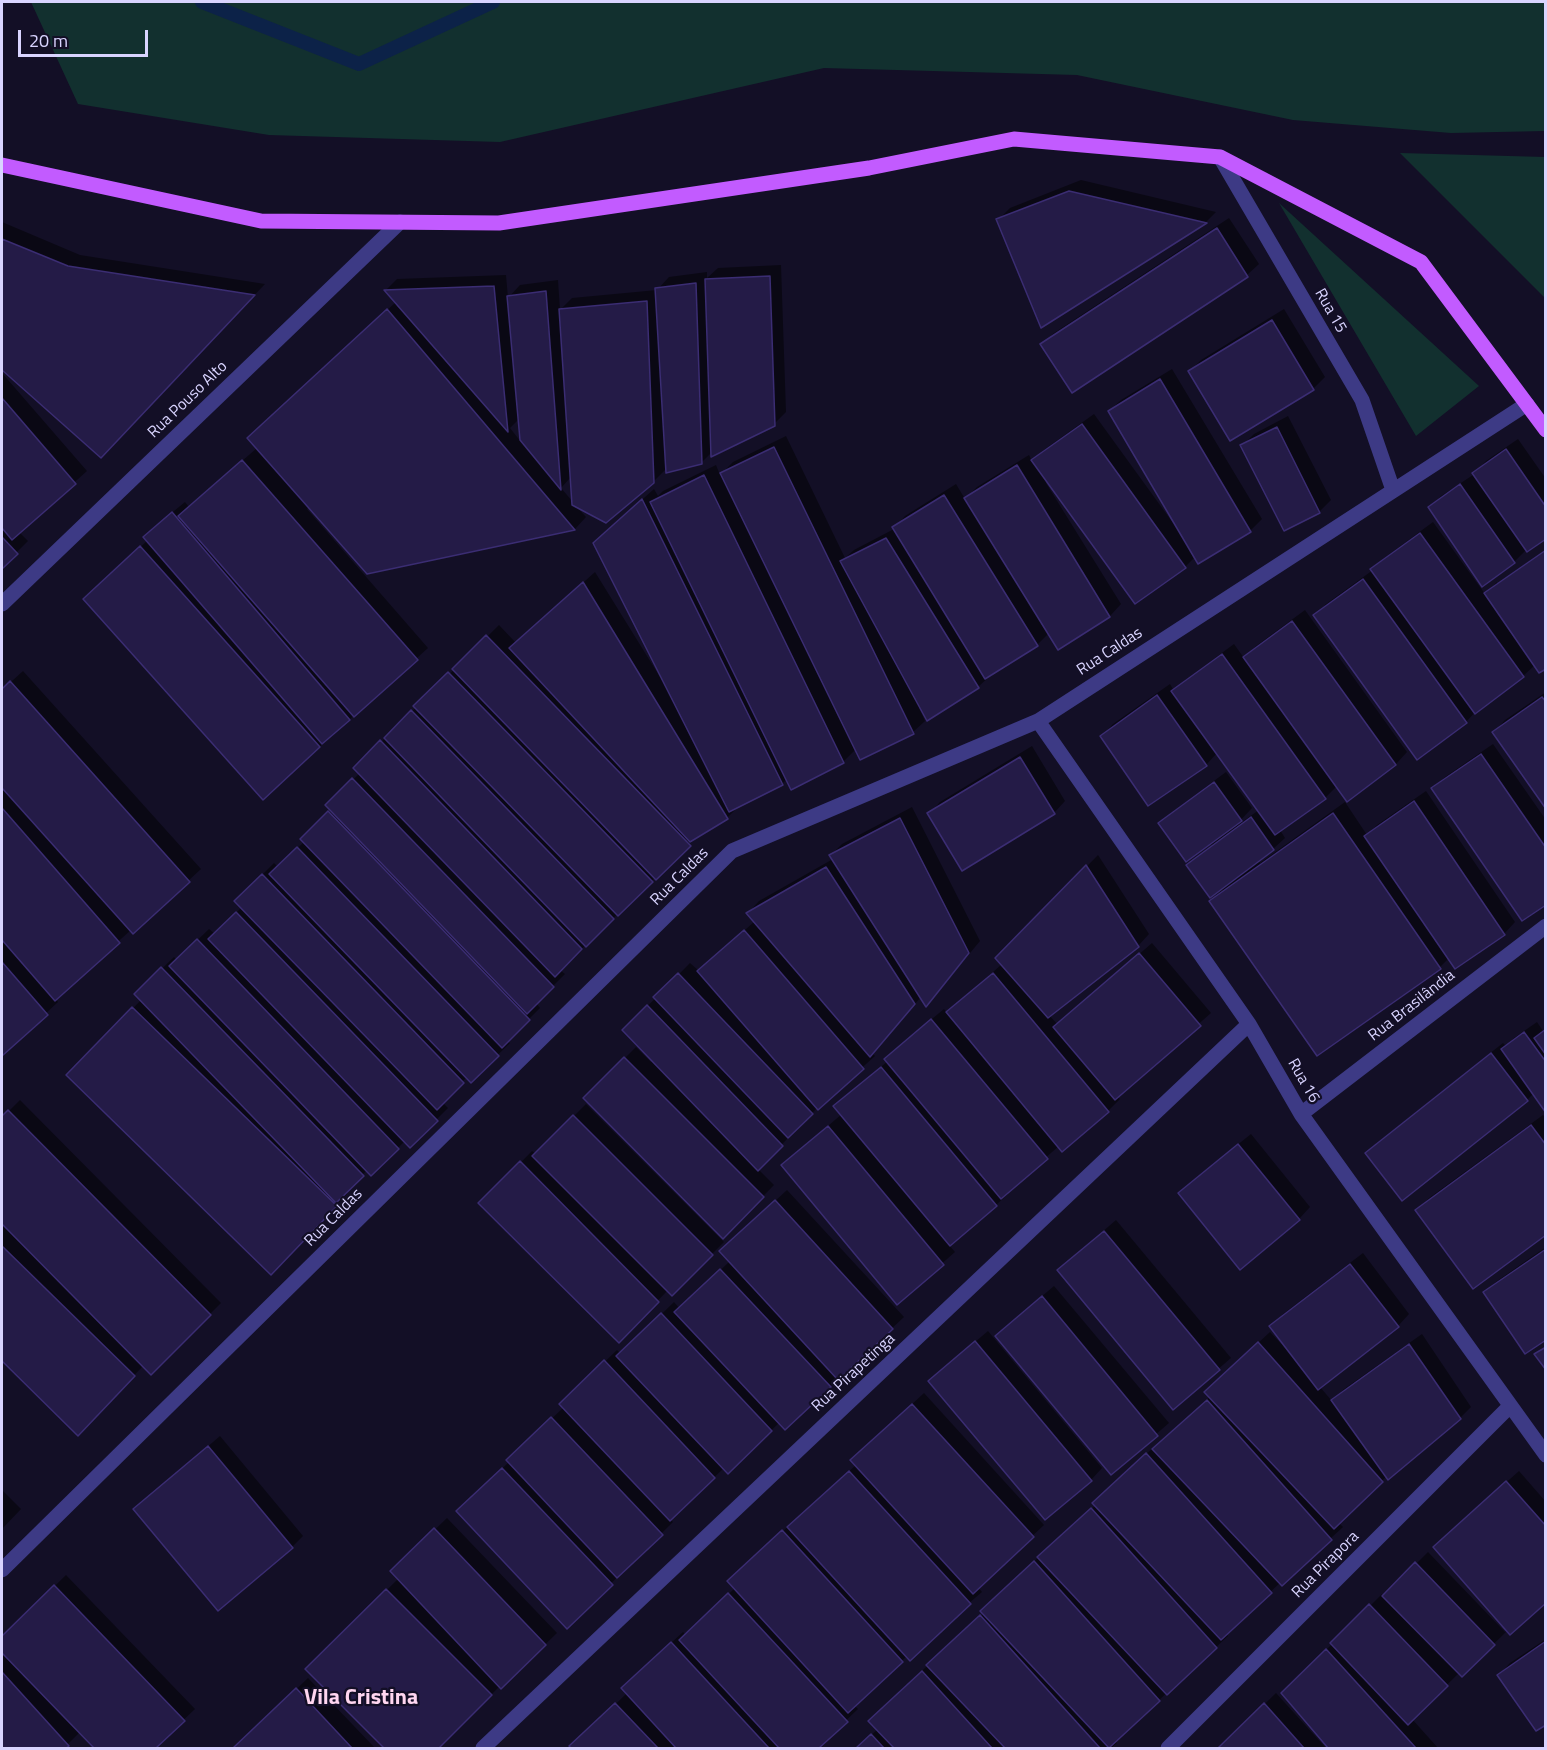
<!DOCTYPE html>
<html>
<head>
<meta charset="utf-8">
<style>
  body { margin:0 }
  #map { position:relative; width:1547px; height:1750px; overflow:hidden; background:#130f26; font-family:"Titillium Web",sans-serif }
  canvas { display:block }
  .frame { position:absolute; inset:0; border:3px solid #d9d4ff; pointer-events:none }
  .scale { position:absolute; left:18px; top:30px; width:130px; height:27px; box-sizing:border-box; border:3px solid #d9d4ff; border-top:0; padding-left:8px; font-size:18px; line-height:21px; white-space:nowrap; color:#d9d4ff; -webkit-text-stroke:4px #130f26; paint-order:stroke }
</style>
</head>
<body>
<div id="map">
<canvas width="1547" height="1750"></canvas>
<div class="frame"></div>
<div class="scale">20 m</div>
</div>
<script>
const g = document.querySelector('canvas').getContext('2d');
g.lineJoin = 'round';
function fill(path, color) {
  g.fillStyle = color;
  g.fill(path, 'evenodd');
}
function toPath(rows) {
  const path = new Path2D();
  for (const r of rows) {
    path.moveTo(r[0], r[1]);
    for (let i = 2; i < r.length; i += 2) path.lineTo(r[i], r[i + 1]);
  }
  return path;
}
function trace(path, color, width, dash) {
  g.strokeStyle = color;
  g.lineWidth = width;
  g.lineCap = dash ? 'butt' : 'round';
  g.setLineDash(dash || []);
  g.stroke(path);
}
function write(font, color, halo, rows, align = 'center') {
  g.font = font + ' "Titillium Web",sans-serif';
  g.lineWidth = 4.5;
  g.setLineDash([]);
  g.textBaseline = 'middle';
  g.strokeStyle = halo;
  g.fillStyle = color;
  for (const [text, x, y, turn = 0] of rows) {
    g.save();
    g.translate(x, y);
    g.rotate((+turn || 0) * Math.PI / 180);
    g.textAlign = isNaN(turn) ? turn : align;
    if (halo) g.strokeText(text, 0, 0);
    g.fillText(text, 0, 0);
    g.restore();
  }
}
const green = toPath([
  [31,2,1545,2,1545,131,1451,133,1293,120,1077,75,824,68,500,142,269,135,78,104],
  [1400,153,1545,157,1545,298],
  [1279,203,1479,386,1416,436]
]);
const shadow = toPath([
  [1081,180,1216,212,1206,222,1042,326,998,220,1010,208],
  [1229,218,1259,264,1247,275,1073,391,1042,344,1054,333],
  [2,222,80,255,265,284,101,456,2,368],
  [781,265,786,412,774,424,712,452,701,463,667,468,653,482,575,505,586,517,575,529,367,573,309,507,307,509,428,648,263,798,96,588,148,540,157,525,185,502,189,507,257,448,260,427,396,302,386,290,397,279,506,275,508,298,520,285,558,280,560,310,572,298,657,290,669,277,707,272,707,278,718,268],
  [519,419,521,442,510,428],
  [571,477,573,502,561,488],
  [1284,309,1325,377,1313,389,1190,371,1201,360],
  [1172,369,1262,519,1250,531,1198,562,1195,557,1185,567,1048,481,1046,483,1121,604,1110,616,1058,647,1049,633,1037,645,990,676,978,687,919,708,925,721,913,732,856,749,843,762,787,779,782,784,739,806,727,818,700,834,560,970,565,974,536,1003,540,1008,507,1041,510,1043,471,1081,467,1077,442,1102,448,1108,410,1146,405,1141,371,1174,367,1170,346,1192,347,1194,271,1272,68,1075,141,1000,136,994,174,957,177,960,209,929,215,934,242,907,236,901,274,863,278,867,305,841,302,839,331,810,327,805,360,773,355,768,499,625,516,643,595,572,660,677,662,676,606,532,654,489,658,496,663,491,716,465,720,475,733,462,786,436,845,558,854,550,894,529,894,528,905,516,956,484,965,499,977,487,1029,455,1032,461,1045,449,1094,414,1173,523,1175,522,1109,411,1121,400],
  [2,373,87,471,19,532,28,541,2,567],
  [1288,416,1331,500,1319,512,1242,446,1254,434],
  [1518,439,1546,479,1546,537,1527,549,1514,562,1429,508,1441,496,1473,475,1486,461],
  [1433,522,1485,594,1497,582,1497,586,1535,665,1523,676,1477,710,1466,722,1315,616,1326,604,1373,570,1384,558],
  [1305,610,1407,752,1396,764,1347,800,1337,786,1325,798,1280,830,1285,838,1273,849,1259,860,1260,863,1345,802,1367,835,1377,825,1426,791,1515,922,1504,934,1449,958,1440,967,1317,1054,1211,901,1222,890,1188,866,1212,845,1210,843,1160,823,1172,812,1226,772,1252,808,1238,823,1239,824,1259,810,1217,753,1206,765,1102,736,1113,724,1170,684,1174,691,1185,680,1234,644,1244,658,1256,646],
  [23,671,201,869,133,932,131,930,55,998,58,1002,2,1054,2,690],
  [1546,692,1546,807,1494,732,1505,720],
  [1493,744,1546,820,1546,904,1433,788,1445,777],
  [1032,746,1065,801,1054,813,929,814,940,802],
  [912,807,980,941,937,993,926,1004,921,997,872,1053,875,1056,818,1107,758,1169,774,1185,723,1237,585,1098,636,1047,651,1062,653,1060,624,1030,690,963,699,971,755,921,748,913,759,901,833,859,831,855,842,844],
  [1098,855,1149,934,1138,946,1049,1015,1058,1025,1152,943,1211,1013,1117,1096,1120,1099,1108,1111,1059,1146,1006,1192,1008,1194,996,1205,949,1245,955,1252,898,1302,795,1154,842,1114,847,1095,888,1061,898,1047,944,1009,947,1013,1002,964,997,958],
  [1537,1022,1543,1031,1546,1028,1546,1110,1534,1093,1527,1100,1367,1153,1378,1142,1503,1043,1506,1046,1514,1038],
  [20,1100,221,1303,151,1373,143,1366,78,1434,2,1359,2,1118],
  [586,1104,724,1242,672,1294,668,1290,619,1341,481,1203,532,1151,536,1154],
  [1543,1115,1546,1118,1546,1234,1417,1210,1429,1198],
  [1251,1134,1310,1207,1299,1219,1180,1193,1191,1182],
  [787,1190,904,1317,786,1428,780,1422,728,1472,724,1468,670,1519,673,1522,567,1627,470,1499,509,1462,508,1460,564,1407,561,1404,617,1350,621,1354,674,1302,680,1309,730,1261,733,1240],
  [1116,1220,1231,1358,1173,1408,1071,1259],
  [1546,1247,1546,1338,1485,1292,1497,1281],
  [1363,1253,1409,1314,1398,1326,1320,1387,1332,1401,1344,1389,1422,1334,1471,1407,1460,1418,1387,1476,1338,1522,1343,1527,1331,1538,1282,1584,1281,1582,1226,1633,1228,1636,1115,1741,1117,1743,1111,1748,857,1748,878,1729,881,1709,984,1613,993,1599,1096,1505,1105,1491,1210,1397,1217,1381,1270,1332,1288,1351,1290,1350,1271,1326,1283,1314],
  [1054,1286,1169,1423,1111,1473,1008,1325],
  [988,1331,1102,1468,1091,1480,942,1370],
  [924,1393,1044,1525,978,1587,982,1592,907,1656,854,1705,858,1709,817,1748,573,1748,572,1747,627,1693,634,1677,683,1632,686,1635,735,1588,740,1570,856,1465,864,1449],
  [220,1436,303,1536,292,1547,135,1509],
  [1519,1471,1546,1502,1546,1601,1508,1630,1462,1675,1459,1673,1412,1719,1438,1748,1330,1748,1283,1693,1382,1594,1384,1596,1428,1552,1505,1632,1507,1630,1446,1536],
  [2,1490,21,1509,2,1529],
  [447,1518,557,1633,501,1687,500,1686,437,1748,386,1748,307,1669,399,1578,392,1571],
  [66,1575,195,1709,154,1748,92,1748,94,1747,80,1732,64,1748,2,1748,2,1638],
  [1546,1639,1546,1723,1499,1675,1510,1663],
  [308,1678,375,1748,235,1748,244,1740],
  [1276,1693,1326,1748,1221,1748,1232,1736]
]);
const stream = toPath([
  [202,2,359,64,493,2]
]);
const building = toPath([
  [1069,191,1207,223,1041,328,996,219,1069,191],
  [1217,228,1248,277,1072,393,1040,344,1217,228],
  [2,239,68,266,255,295,101,458,2,370,2,239],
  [770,276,775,426,711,457,705,279,770,276],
  [696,283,702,464,666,473,655,288,696,283],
  [494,286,508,432,384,290,494,286],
  [546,291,561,490,520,440,507,296,546,291],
  [647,301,654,483,606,523,572,505,559,309,647,301],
  [387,309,575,530,367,574,247,438,387,309],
  [1272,320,1314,390,1230,441,1188,371,1272,320],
  [1160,379,1251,532,1198,564,1108,411,1160,379],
  [2,398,76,484,12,540,2,528,2,398],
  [1082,424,1186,568,1135,604,1031,460,1082,424],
  [1277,427,1320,513,1284,531,1240,445,1277,427],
  [774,447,914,734,860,760,720,473,774,447],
  [1506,449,1546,507,1546,539,1527,552,1472,473,1506,449],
  [242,460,418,660,354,717,178,516,242,460],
  [1017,465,1110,617,1058,650,964,498,1017,465],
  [704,475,844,763,791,790,650,502,704,475],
  [1460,484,1515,563,1482,587,1428,507,1460,484],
  [944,495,1038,646,985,679,892,527,944,495],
  [642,499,783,785,729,812,593,543,642,499],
  [172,512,350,720,322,744,143,537,172,512],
  [1420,533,1524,677,1475,714,1370,569,1420,533],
  [2,537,18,554,2,569,2,537],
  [886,538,979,688,927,721,840,561,886,538],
  [140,546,320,747,263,800,83,599,140,546],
  [1546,550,1546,669,1539,673,1484,593,1546,550],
  [1363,579,1467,723,1417,760,1313,615,1363,579],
  [583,582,728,819,690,842,509,648,583,582],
  [1292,621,1396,765,1347,802,1243,657,1292,621],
  [486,635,691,846,656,880,452,669,486,635],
  [1222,654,1326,799,1275,835,1171,691,1222,654],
  [448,672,653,882,618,916,413,706,448,672],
  [10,681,190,882,133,934,2,788,2,689,10,681],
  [1157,695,1207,766,1148,806,1100,736,1157,695],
  [1542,697,1546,702,1546,809,1492,732,1542,697],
  [411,710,614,919,586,947,384,738,411,710],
  [380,740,582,949,555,977,353,768,380,740],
  [1481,754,1546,848,1546,905,1522,921,1431,788,1481,754],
  [1020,757,1055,814,962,871,927,813,1020,757],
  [352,778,554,987,527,1014,325,805,352,778],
  [1214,782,1242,821,1186,862,1158,823,1214,782],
  [1414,801,1505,935,1455,969,1364,836,1414,801],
  [2,808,120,943,55,1001,2,940,2,808],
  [328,811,530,1020,502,1048,300,839,328,811],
  [1333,813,1441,969,1317,1056,1209,901,1333,813],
  [1251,817,1274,850,1210,898,1186,865,1251,817],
  [900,818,969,953,926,1007,829,855,900,818],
  [297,847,499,1056,471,1083,269,874,297,847],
  [1086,865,1139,947,1048,1018,995,958,1086,865],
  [826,867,915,1004,870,1057,746,913,826,867],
  [262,874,464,1083,437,1110,234,901,262,874],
  [236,912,438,1121,410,1148,208,939,236,912],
  [744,930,864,1069,818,1110,697,971,744,930],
  [197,939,399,1149,371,1176,169,966,197,939],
  [1139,953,1201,1026,1115,1100,1053,1027,1139,953],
  [2,962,48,1015,2,1056,2,962],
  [161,967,364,1176,336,1203,134,994,161,967],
  [678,973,813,1114,788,1138,653,997,678,973],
  [993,973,1109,1112,1062,1152,946,1012,993,973],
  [647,1005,783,1146,758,1171,622,1030,647,1005],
  [132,1007,337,1206,271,1275,66,1075,132,1007],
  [931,1019,1048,1159,1001,1199,884,1059,931,1019],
  [1546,1029,1546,1055,1534,1038,1546,1029],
  [1524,1032,1546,1062,1546,1113,1501,1049,1524,1032],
  [1491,1053,1528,1101,1402,1201,1365,1153,1491,1053],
  [624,1057,764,1197,723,1239,583,1098,624,1057],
  [881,1067,997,1206,950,1246,833,1106,881,1067],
  [8,1110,211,1315,151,1375,2,1224,2,1116,8,1110],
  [573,1115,713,1255,672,1296,532,1156,573,1115],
  [1531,1125,1546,1145,1546,1235,1473,1289,1415,1210,1531,1125],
  [828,1126,944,1265,897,1305,781,1165,828,1126],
  [1238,1144,1300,1220,1240,1270,1178,1193,1238,1144],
  [520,1161,659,1302,619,1343,478,1203,520,1161],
  [775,1200,893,1329,838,1380,719,1251,775,1200],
  [1104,1231,1220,1370,1173,1410,1057,1270,1104,1231],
  [2,1246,135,1376,78,1436,2,1361,2,1246],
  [1546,1249,1546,1340,1525,1354,1483,1292,1546,1249],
  [1350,1264,1399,1327,1318,1390,1269,1326,1350,1264],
  [720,1269,831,1387,785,1430,674,1312,720,1269],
  [1042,1296,1158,1436,1111,1475,995,1336,1042,1296],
  [661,1313,772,1431,728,1474,616,1356,661,1313],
  [975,1341,1092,1481,1045,1520,928,1381,975,1341],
  [1258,1342,1383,1482,1334,1529,1204,1392,1258,1342],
  [1409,1344,1461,1419,1388,1480,1331,1400,1409,1344],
  [1546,1347,1546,1370,1534,1354,1546,1347],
  [604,1360,715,1478,670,1521,559,1404,604,1360],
  [1207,1400,1332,1540,1282,1586,1152,1449,1207,1400],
  [912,1404,1034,1537,973,1594,850,1460,912,1404],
  [551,1417,663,1535,617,1578,506,1460,551,1417],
  [208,1446,293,1548,218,1611,133,1509,208,1446],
  [1146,1453,1272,1593,1221,1640,1092,1503,1146,1453],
  [502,1468,613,1585,567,1629,456,1511,502,1468],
  [849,1471,971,1604,910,1661,787,1527,849,1471],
  [1506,1481,1546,1526,1546,1603,1510,1635,1433,1547,1506,1481],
  [1091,1508,1217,1648,1167,1695,1037,1557,1091,1508],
  [434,1528,546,1645,501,1689,390,1571,434,1528],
  [782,1530,903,1662,848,1713,727,1581,782,1530],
  [1034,1561,1160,1701,1109,1748,980,1611,1034,1561],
  [1415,1562,1495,1645,1462,1677,1382,1596,1415,1562],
  [54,1585,185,1721,156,1748,94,1748,2,1653,2,1636,54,1585],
  [386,1589,492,1695,439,1748,384,1748,305,1669,386,1589],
  [728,1593,848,1722,819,1748,779,1748,679,1640,728,1593],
  [1369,1604,1448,1686,1408,1725,1330,1643,1369,1604],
  [980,1615,1100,1748,1005,1748,926,1665,980,1615],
  [1546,1641,1546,1725,1536,1731,1497,1675,1546,1641],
  [671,1642,769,1748,676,1748,621,1688,671,1642],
  [1326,1649,1416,1748,1328,1748,1281,1693,1326,1649],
  [922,1671,992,1748,894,1748,868,1721,922,1671],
  [2,1672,69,1746,66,1748,2,1748,2,1672],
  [296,1688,352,1748,233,1748,296,1688],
  [615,1703,658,1748,571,1748,569,1746,615,1703],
  [1264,1703,1304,1748,1218,1748,1264,1703],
  [871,1734,884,1748,856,1748,871,1734]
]);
const minor = toPath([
  [1220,157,1362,400,1393,490],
  [2,604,400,222],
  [1038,721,1249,1024,1301,1114,1546,1455],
  [1301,1114,1546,926],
  [2,1570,732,851,1038,721,1527,404],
  [483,1748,1249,1024],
  [1168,1748,1510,1406]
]);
const major = toPath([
  [2,165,261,221,499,223,869,168,1014,139,1220,157,1421,262,1546,430]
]);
const streetNames = [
  ["Rua 15",1330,311,60],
  ["Rua Pouso Alto",188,400,-44],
  ["Rua Caldas",1110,652,-33],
  ["Rua Caldas",680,877,-45],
  ["Rua Brasilândia",1412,1006,-38],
  ["Rua 16",1303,1081,60],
  ["Rua Caldas",334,1218,-45],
  ["Rua Pirapetinga",854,1373,-43],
  ["Rua Pirapora",1326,1565,-45]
];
const districtNames = [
  ["Vila Cristina",361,1699]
];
fill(green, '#12302f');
fill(shadow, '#0007');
trace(stream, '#0c2248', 14);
fill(building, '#241b47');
trace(building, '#3b2d73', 1.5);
trace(minor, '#3d3a85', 15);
trace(major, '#c25bff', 15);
write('16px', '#d9d4ff', '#130f26', streetNames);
write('bold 22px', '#ffd6f0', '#130f26', districtNames);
</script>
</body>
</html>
